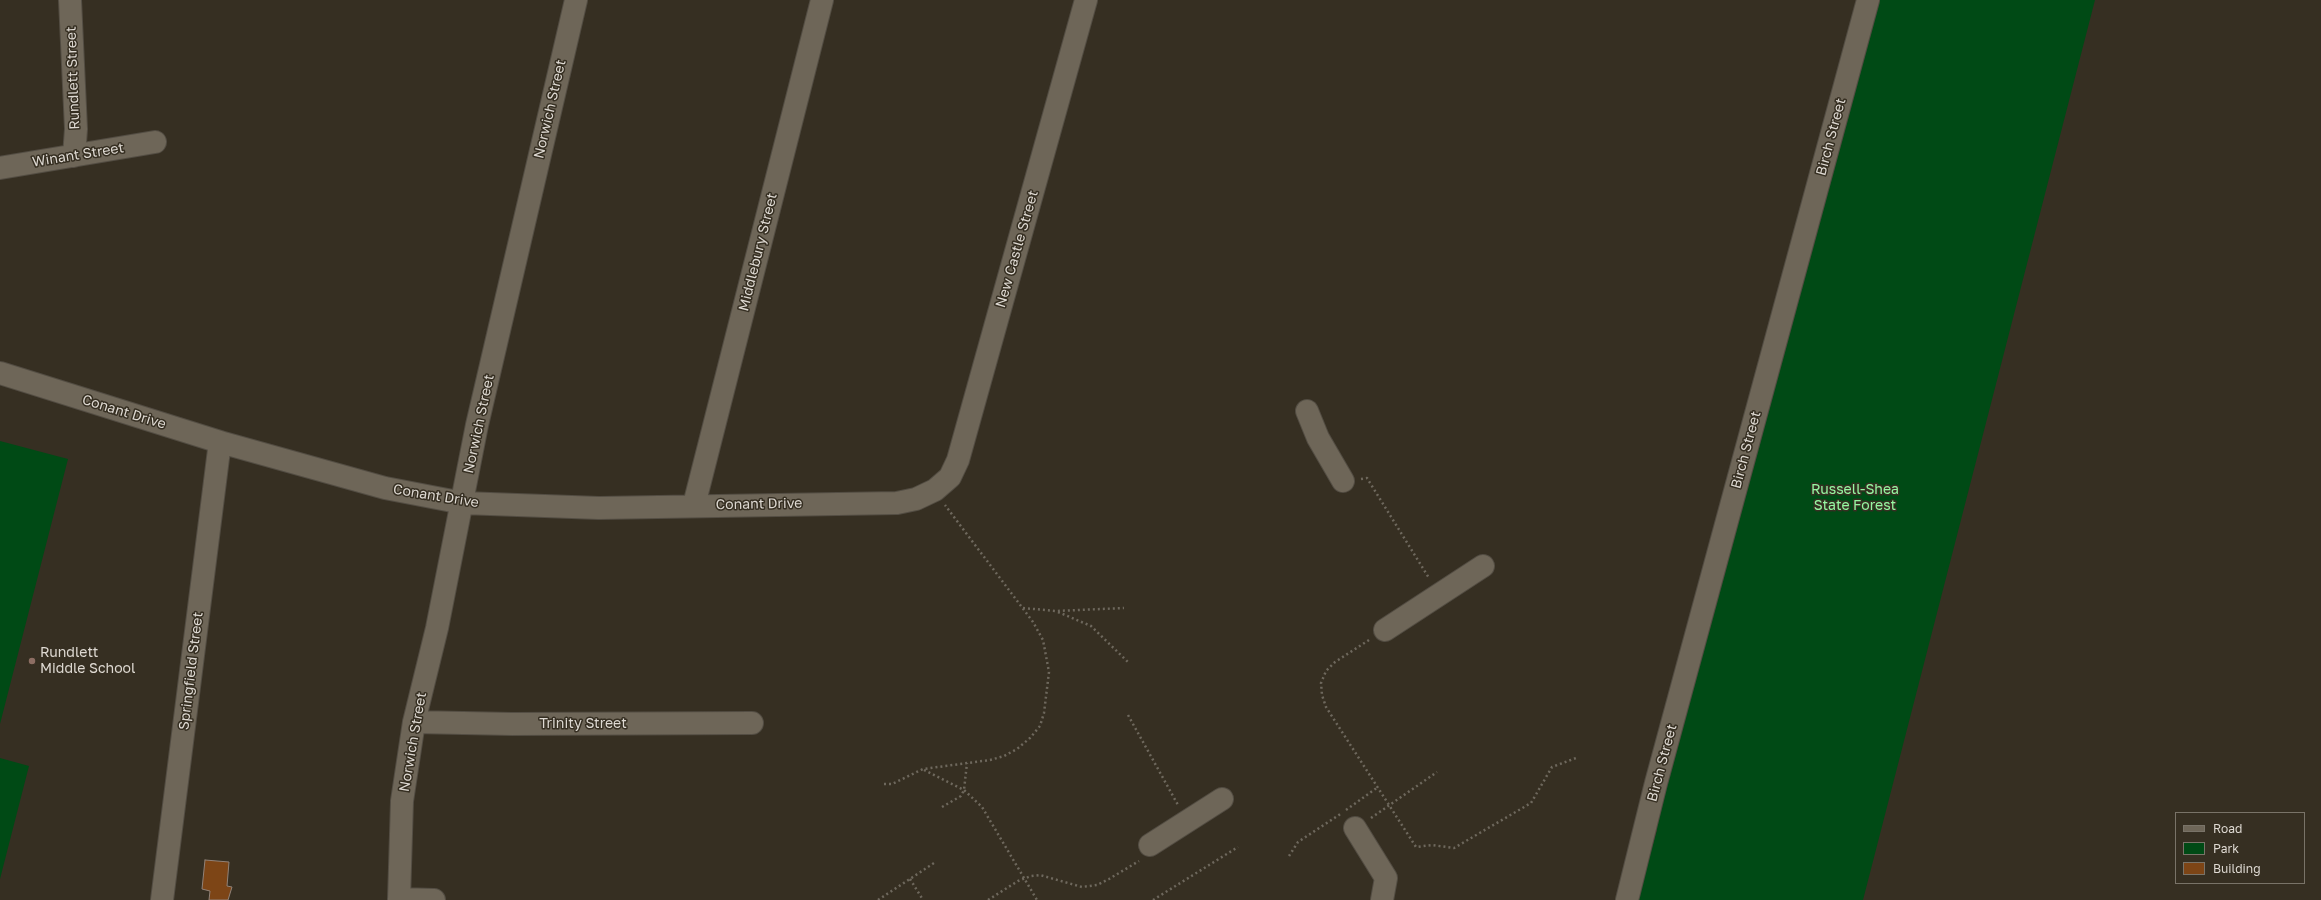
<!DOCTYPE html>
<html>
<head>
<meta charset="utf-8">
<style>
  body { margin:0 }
  #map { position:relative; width:2321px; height:900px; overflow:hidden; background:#362f22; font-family:"Golos Text",sans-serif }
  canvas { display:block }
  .legend { position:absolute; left:2175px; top:812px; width:130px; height:72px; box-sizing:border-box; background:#362f22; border:1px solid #797368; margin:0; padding:5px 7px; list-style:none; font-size:12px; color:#ded9d2 }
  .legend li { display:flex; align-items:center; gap:8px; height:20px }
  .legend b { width:20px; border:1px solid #797368 }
</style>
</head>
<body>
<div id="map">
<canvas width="2321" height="900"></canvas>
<ul class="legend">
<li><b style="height:5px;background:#6e6658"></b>Road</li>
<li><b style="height:11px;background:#004a15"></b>Park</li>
<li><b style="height:11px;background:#7d4516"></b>Building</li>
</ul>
</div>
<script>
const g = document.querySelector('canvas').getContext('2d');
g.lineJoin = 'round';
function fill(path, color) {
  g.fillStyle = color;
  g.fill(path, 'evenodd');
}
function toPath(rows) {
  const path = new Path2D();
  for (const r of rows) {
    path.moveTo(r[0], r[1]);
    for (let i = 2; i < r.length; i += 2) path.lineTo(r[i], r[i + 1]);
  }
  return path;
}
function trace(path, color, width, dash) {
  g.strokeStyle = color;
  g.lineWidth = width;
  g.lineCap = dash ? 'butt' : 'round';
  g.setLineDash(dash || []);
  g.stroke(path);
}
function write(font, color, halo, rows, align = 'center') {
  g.font = font + ' "Golos Text",sans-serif';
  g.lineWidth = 3;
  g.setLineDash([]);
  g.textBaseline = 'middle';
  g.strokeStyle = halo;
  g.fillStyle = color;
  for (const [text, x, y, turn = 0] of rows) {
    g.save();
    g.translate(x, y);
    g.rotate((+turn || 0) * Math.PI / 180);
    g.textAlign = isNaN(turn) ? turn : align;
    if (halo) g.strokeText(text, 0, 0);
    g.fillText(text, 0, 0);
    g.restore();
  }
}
const green = toPath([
  [1879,0,2095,0,1863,900,1637,900,1657,830,1653,828],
  [0,441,68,459,0,724],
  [0,758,29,766,0,879]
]);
const building = toPath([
  [205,860,229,862,227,886,232,887,228,900,209,900,210,891,202,889,205,860]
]);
const path = toPath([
  [1361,479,1367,478,1429,578],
  [1023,608,1056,611,1124,608],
  [1058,612,1091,626,1129,663],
  [1369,640,1335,662,1326,671,1321,683,1322,695,1326,707,1416,847,1432,845,1454,848,1531,803,1552,767,1576,758],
  [1128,715,1178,805],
  [924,770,964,790,982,807,1037,900],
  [884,784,892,784,923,769,990,760,1004,756,1017,749,1030,738,1040,726,1044,713,1049,672,1043,640,1033,622,945,505],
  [942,807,961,796,964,790,967,763],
  [1346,810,1378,787],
  [1371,818,1437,772],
  [1289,856,1298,842,1342,813],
  [910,879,923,900],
  [878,900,934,863],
  [988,900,1018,881,1031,876,1040,875,1082,887,1097,885,1109,879,1139,861],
  [1153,900,1238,847]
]);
const minor = toPath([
  [70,0,76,129,74,156],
  [0,168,155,142],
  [0,373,220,442,385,488,463,503,599,508,897,503,916,499,935,490,950,477,958,460,1086,0],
  [1307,411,1318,438,1343,481],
  [694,505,822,0],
  [1385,630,1483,566],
  [414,722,512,724,752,723],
  [1355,828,1386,878,1382,900],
  [1150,845,1222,799],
  [399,899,434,900],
  [162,900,220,442],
  [399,900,402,801,414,722,437,628,477,425,576,0],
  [1627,900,1656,783,1868,0]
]);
const markers = [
  [32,661,4,"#8d6e63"]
];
const streetNames = [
  ["Rundlett Street",73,78,-92],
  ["Norwich Street",550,109,-77],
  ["Birch Street",1831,137,-75],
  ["Winant Street",78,155,-9],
  ["New Castle Street",1017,249,-74],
  ["Middlebury Street",758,252,-76],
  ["Conant Drive",124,412,17],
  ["Norwich Street",479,424,-78],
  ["Birch Street",1746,450,-75],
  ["Conant Drive",436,496,9],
  ["Conant Drive",759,504,-1],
  ["Springfield Street",191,671,-83],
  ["Trinity Street",583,724],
  ["Norwich Street",413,742,-80],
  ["Birch Street",1662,763,-75]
];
const parkNames = [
  ["Russell-Shea",1855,490],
  ["State Forest",1855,506]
];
const poiNames = [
  ["Rundlett",40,653],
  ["Middle School",40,669]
];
fill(green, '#004a15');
fill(building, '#7d4516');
trace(building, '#918278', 1);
trace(minor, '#534d43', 24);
trace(path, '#6e685d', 2.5, [2, 3]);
trace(minor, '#6e6658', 22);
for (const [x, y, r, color] of markers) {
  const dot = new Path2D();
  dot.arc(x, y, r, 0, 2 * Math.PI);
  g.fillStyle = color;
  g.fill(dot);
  trace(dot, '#362f22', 1.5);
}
write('14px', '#ded9d2', '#362f22', streetNames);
write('14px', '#95f7a1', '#362f22', parkNames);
write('14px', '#ded9d2', '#362f22', poiNames, 'left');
</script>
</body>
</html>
